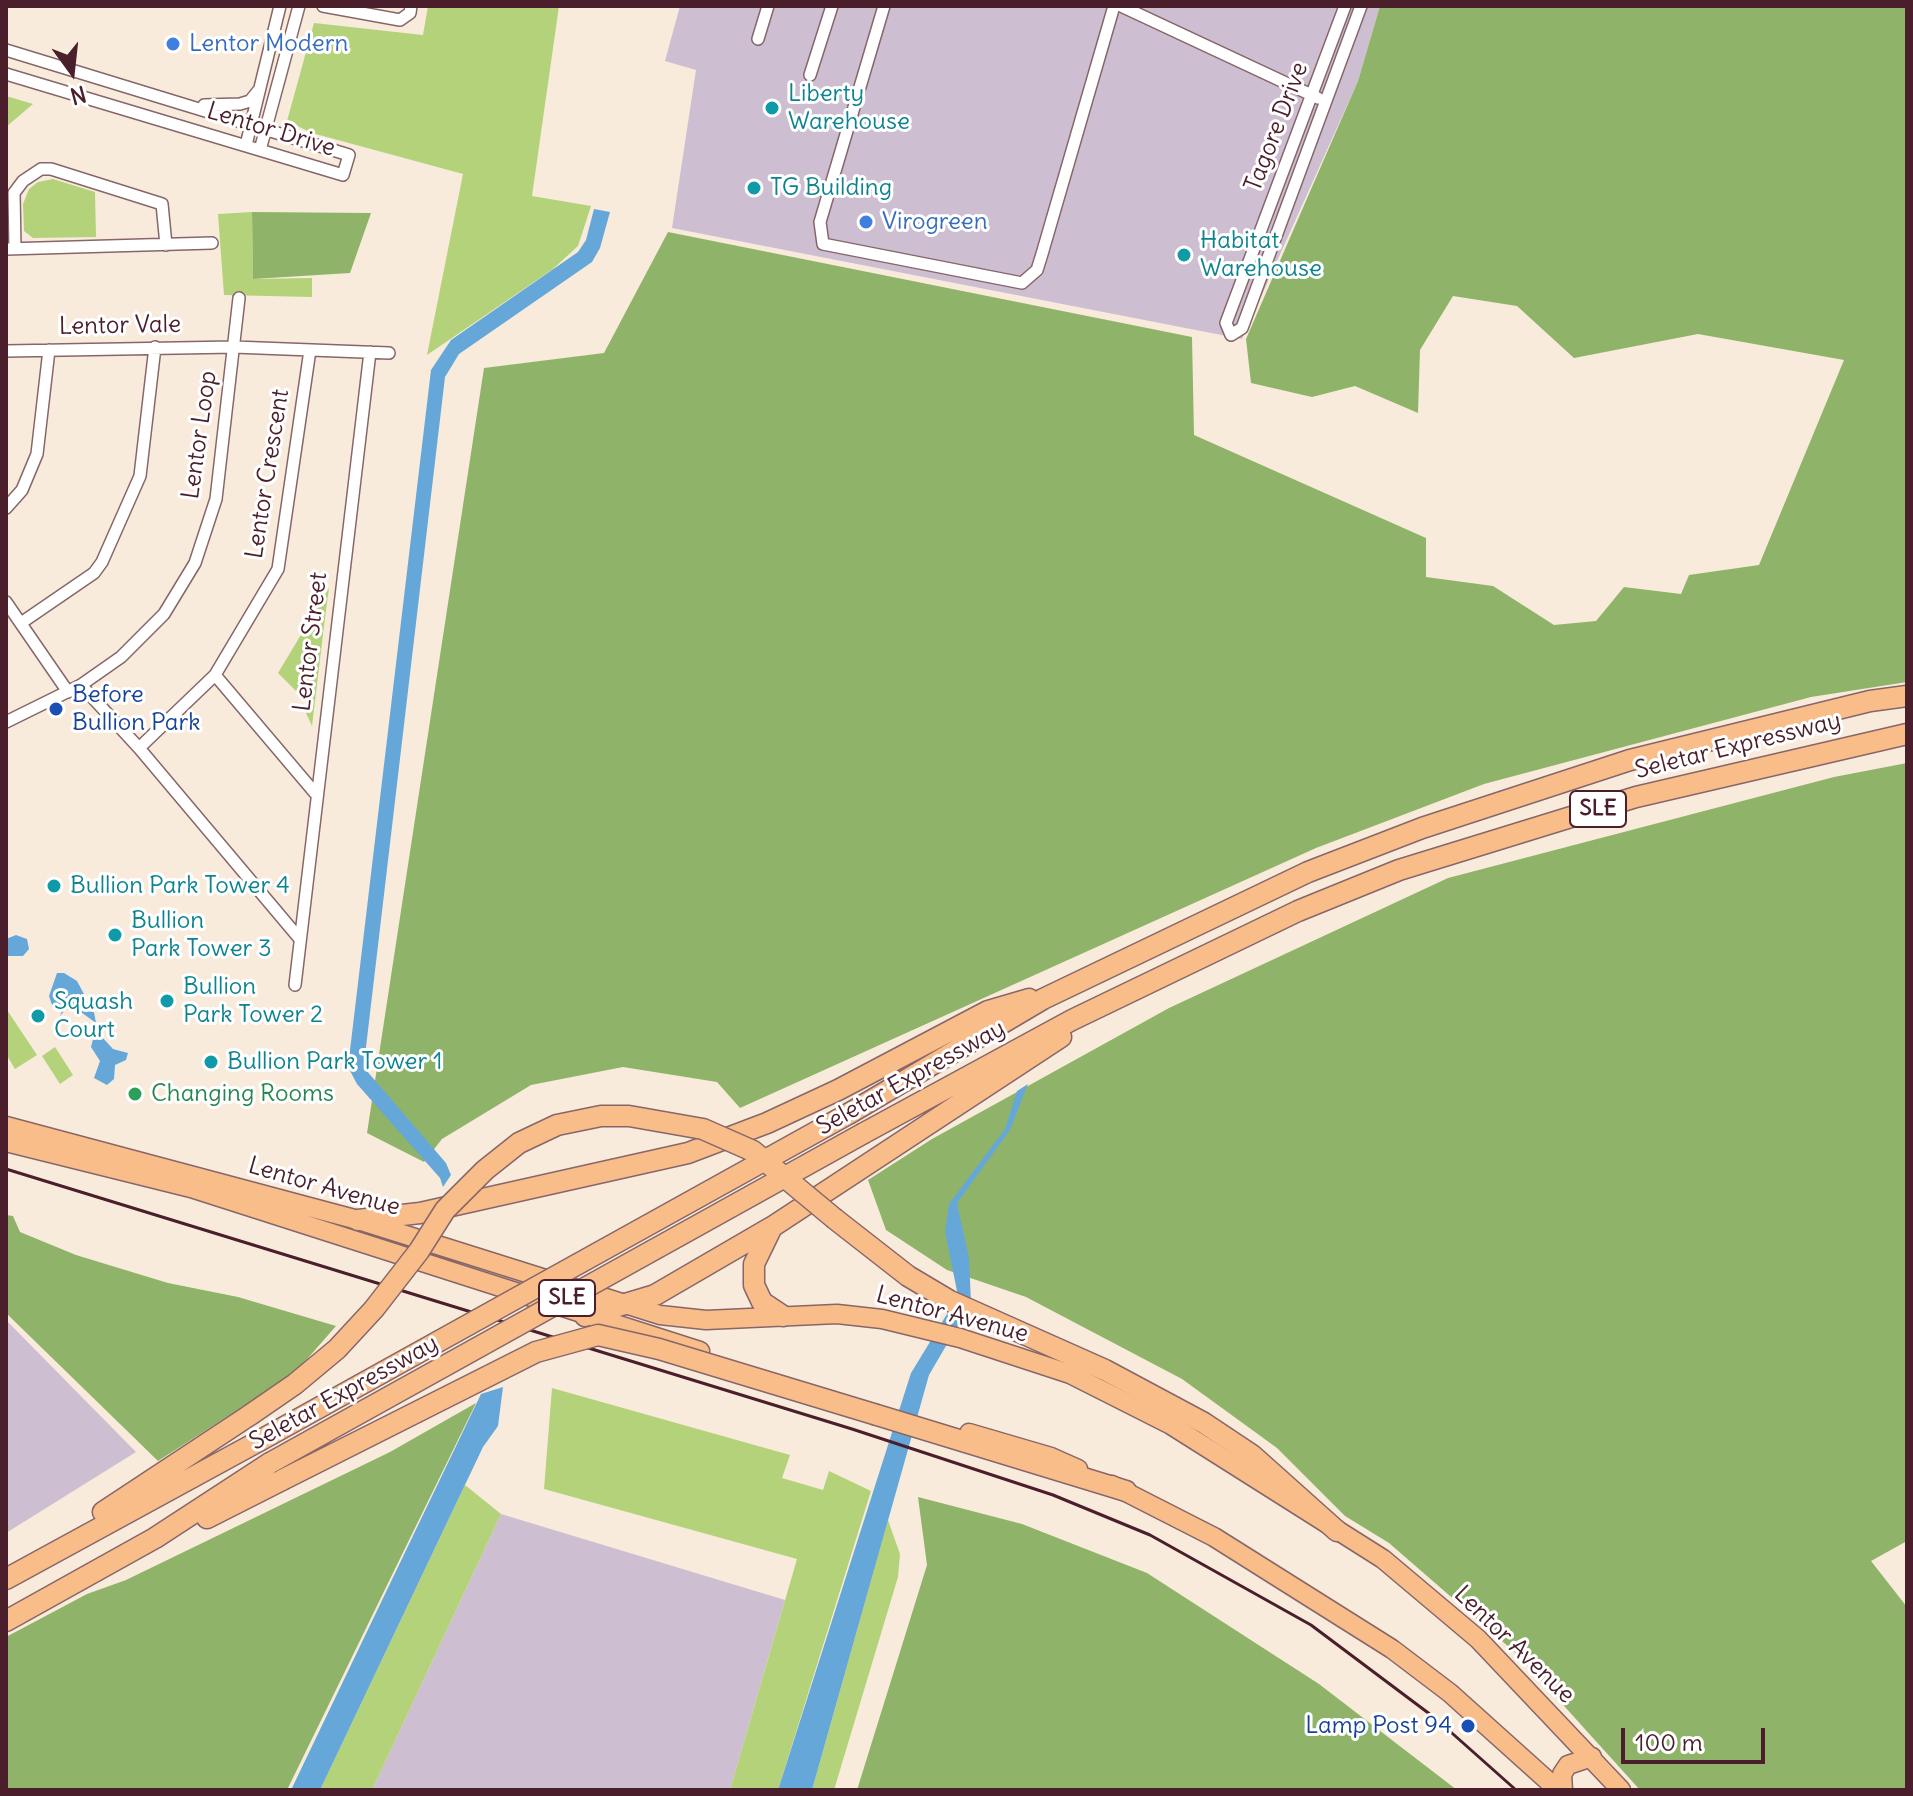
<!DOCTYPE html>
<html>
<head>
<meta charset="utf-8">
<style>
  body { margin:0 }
  #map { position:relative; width:1913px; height:1796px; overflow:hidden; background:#f9ebdb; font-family:Delius,sans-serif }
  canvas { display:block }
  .frame { position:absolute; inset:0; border:8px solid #4a1f2b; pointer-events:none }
  .north { position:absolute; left:32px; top:32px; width:80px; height:80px; -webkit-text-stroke:6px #fff; paint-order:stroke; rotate:165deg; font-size:22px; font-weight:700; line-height:32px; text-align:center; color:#4a1f2b }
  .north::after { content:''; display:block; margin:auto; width:28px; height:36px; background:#4a1f2b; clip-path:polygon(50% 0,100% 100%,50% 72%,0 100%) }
  .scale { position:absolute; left:1621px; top:1728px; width:144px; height:36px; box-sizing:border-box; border:4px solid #4a1f2b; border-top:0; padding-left:10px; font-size:24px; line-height:28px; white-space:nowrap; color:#4a1f2b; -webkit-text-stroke:6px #fff; paint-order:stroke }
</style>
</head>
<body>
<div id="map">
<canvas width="1913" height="1796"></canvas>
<div class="frame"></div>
<div class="north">N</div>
<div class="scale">100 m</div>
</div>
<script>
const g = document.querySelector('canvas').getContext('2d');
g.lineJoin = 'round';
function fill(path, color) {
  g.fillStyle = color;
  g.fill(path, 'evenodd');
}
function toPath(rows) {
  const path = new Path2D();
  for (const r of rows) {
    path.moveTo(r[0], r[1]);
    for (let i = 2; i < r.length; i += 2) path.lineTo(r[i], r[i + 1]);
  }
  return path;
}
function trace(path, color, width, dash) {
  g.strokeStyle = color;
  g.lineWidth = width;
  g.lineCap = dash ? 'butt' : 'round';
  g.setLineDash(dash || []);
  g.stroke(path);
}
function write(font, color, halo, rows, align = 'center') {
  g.font = font + ' Delius,sans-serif';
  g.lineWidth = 6;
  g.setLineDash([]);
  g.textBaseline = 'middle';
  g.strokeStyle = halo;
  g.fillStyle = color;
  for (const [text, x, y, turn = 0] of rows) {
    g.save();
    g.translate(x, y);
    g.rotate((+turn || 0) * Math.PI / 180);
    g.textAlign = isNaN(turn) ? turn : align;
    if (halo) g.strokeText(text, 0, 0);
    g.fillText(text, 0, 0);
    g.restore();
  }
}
const industrial = toPath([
  [680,6,1380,6,1358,81,1242,339,672,228,696,70,665,61],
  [6,1320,136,1452,6,1533],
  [501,1514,785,1600,730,1790,372,1790]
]);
const green = toPath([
  [428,6,559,6,532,196,591,206,578,246,553,269,427,355,463,174,312,133,287,121,314,23,423,35],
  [6,96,33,104,6,127],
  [53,179,95,192,96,237,33,238,24,231,23,204,29,189,38,182],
  [252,212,253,279,312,278,312,297,224,295,218,214],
  [329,588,325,618,312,726,306,713,307,702,278,673],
  [7,1010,37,1055,15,1069,6,1054],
  [55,1047,73,1075,60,1084,42,1056],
  [552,1388,790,1455,782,1478,823,1490,829,1471,871,1491,778,1790,730,1790,797,1559,544,1489],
  [465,1485,501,1514,372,1790,320,1790],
  [888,1520,900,1554,898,1577,834,1790,812,1790]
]);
const forest = toPath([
  [1380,6,1907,6,1907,682,1811,697,1484,784,1316,848,740,1108,717,1082,623,1067,531,1085,442,1139,424,1162,367,1133,484,368,604,353,668,232,1192,337,1194,435,1426,538,1426,577,1493,586,1554,625,1596,621,1624,587,1681,594,1689,575,1759,565,1844,360,1698,334,1574,358,1517,306,1453,296,1420,350,1418,413,1355,386,1312,397,1251,383,1246,339,1358,81],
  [252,212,371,213,350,273,253,279],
  [1907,763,1907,1541,1871,1561,1907,1607,1907,1790,1640,1790,1518,1655,1389,1543,1345,1516,1277,1448,1182,1379,1026,1297,947,1270,886,1230,868,1180,932,1139,1169,1008,1448,878,1834,777],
  [6,1215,13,1216,20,1232,76,1255,168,1283,238,1297,336,1326,295,1373,158,1461,6,1313],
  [476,1403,287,1790,6,1790,6,1637,87,1594,126,1580,390,1452],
  [918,1497,1022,1524,1147,1573,1319,1684,1457,1790,857,1790,927,1565]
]);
const water = toPath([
  [594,209,610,212,600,248,592,262,459,354,445,377,364,1064,366,1070,446,1163,451,1175,443,1187,440,1178,357,1084,348,1067,431,370,451,340,578,252,586,240],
  [16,935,27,939,29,949,23,956,6,956,6,939],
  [57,973,64,973,77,981,84,994,80,1003,93,1007,96,1023,78,1010,65,1010,60,1016,63,1008,52,1005,49,996],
  [102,1037,113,1049,128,1053,126,1060,115,1065,114,1079,107,1085,94,1078,100,1061,91,1047,93,1039],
  [1028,1084,1010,1130,957,1203,969,1258,971,1303,929,1375,812,1790,778,1790,911,1373,958,1296,945,1232,949,1204,1005,1129,1017,1091],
  [503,1387,498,1426,483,1447,320,1790,291,1790,481,1394]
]);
const street = toPath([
  [323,6,400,20,410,13,411,6],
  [884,6,820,222,823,244,1022,283,1037,270,1042,254,1114,6],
  [1121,6,1318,98],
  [1345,6,1226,323,1231,335,1242,328,1361,6],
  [758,39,768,6],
  [6,50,349,155,343,175,6,74],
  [810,75,832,6],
  [204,105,240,104,250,101,258,91],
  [246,145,280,6],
  [260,150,299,6],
  [15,248,14,193,23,181,41,169,51,169,162,204,166,245],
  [6,249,212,243],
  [6,351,234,347,389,353],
  [6,508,22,490,37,454,49,350],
  [6,602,68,692],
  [21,623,94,573,102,562,140,476,155,347],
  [215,675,315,793],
  [81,685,139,748,299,938],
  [6,722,81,685,121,657,164,614,195,563,216,499,239,298],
  [139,748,215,675,278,569,310,350],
  [295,985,370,352]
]);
const primary = toPath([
  [6,1126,358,1220,660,1315,706,1320,837,1314,882,1319,960,1338,1070,1374,1171,1425,1383,1559,1478,1639,1621,1790],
  [6,1142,191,1188,700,1351],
  [969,1433,1051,1457,1078,1469],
  [1112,1485,1214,1537,1392,1649,1450,1693,1558,1790],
  [1563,1790,1562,1774,1568,1765,1592,1757]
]);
const highway = toPath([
  [850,1113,1043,999,1308,872,1422,828,1630,760,1870,701,1907,696],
  [864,1133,1072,1020,1298,911,1399,870,1636,797,1907,734],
  [835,1219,908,1276,950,1301,1105,1370,1204,1423,1252,1455,1337,1531],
  [358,1220,420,1213,688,1153,767,1123,838,1090,988,1011,1029,999],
  [772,1227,754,1264,754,1285,762,1302,783,1316],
  [585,1316,655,1295,772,1227,1061,1037],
  [877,1415,1126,1491],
  [103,1512,250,1415],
  [207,1518,282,1480],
  [6,1579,259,1441],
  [6,1621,155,1538,270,1463]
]);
const rail = toPath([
  [6,1169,852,1429,1053,1495,1150,1535,1311,1625,1435,1718,1516,1790]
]);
const highwayBridge = toPath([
  [250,1415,295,1384,337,1349,374,1309,419,1251,445,1210,485,1170,519,1143,557,1125,601,1116,629,1116,703,1129,753,1151,835,1219],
  [259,1441,850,1113],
  [270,1463,864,1133],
  [282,1480,536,1352,598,1335,659,1349,877,1415]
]);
const markers = [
  [173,44,8,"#3f7fe0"],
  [772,108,8,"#0f9aa8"],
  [754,188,8,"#0f9aa8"],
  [866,222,8,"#3f7fe0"],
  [1184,255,8,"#0f9aa8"],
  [56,709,8,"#1a4fb4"],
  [54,886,8,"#0f9aa8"],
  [115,935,8,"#0f9aa8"],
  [167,1001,8,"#0f9aa8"],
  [38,1016,8,"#0f9aa8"],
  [211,1062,8,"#0f9aa8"],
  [135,1094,8,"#2e9e5b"],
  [1468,1726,8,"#1a4fb4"]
];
const shields = [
  [1598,809,56],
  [567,1298,56]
];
const shieldNames = [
  ["SLE",1598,809],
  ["SLE",567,1298]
];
const shopNames = [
  ["Lentor Modern",189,44],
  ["Virogreen",882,222]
];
const cultureNames = [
  ["Liberty",788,94],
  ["Warehouse",788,122],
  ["TG Building",770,188],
  ["Habitat",1200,241],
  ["Warehouse",1200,269],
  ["Bullion Park Tower 4",70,886],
  ["Bullion",131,921],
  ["Park Tower 3",131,949],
  ["Bullion",183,987],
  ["Park Tower 2",183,1015],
  ["Squash",54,1002],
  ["Court",54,1030],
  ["Bullion Park Tower 1",227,1062]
];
const streetNames = [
  ["Tagore Drive",1277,127,-69],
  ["Lentor Drive",271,130,17],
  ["Lentor Vale",120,326,-1],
  ["Lentor Loop",200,435,-82],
  ["Lentor Crescent",268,474,-81],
  ["Lentor Street",311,642,-83],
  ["Seletar Expressway",1738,746,-14],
  ["Seletar Expressway",911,1078,-29],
  ["Lentor Avenue",324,1187,16],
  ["Lentor Avenue",952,1315,15],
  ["Seletar Expressway",344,1393,-29],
  ["Lentor Avenue",1514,1645,44]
];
const transitNames = [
  ["Before",72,695],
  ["Bullion Park",72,723],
  ["Lamp Post 94",1452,1726,"right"]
];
const leisureNames = [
  ["Changing Rooms",151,1094]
];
fill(industrial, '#cebed1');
fill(green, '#b4d279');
fill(forest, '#8fb469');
fill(water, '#66a7d9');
trace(street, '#876669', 14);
trace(primary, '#876669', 21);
trace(highway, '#876669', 23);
trace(street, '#fff', 11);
trace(primary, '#f8bd89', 18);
trace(highway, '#f8bd89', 20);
trace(rail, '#4a1f2b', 3);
trace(highwayBridge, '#876669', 23, []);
trace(highwayBridge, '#f8bd89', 20);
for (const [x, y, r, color] of markers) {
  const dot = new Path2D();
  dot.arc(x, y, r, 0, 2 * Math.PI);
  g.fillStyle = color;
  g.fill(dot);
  trace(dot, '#fff', 3);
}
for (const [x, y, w] of shields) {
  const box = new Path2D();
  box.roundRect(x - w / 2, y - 18, w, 36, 6);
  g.fillStyle = '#fff';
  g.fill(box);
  trace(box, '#4a1f2b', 2);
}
write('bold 22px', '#4a1f2b', null, shieldNames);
write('24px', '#366cbe', '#fff', shopNames, 'left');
write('24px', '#0d838f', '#fff', cultureNames, 'left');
write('24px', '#4a1f2b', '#fff', streetNames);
write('24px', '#164399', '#fff', transitNames, 'left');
write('24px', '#27864d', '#fff', leisureNames, 'left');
</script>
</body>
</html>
